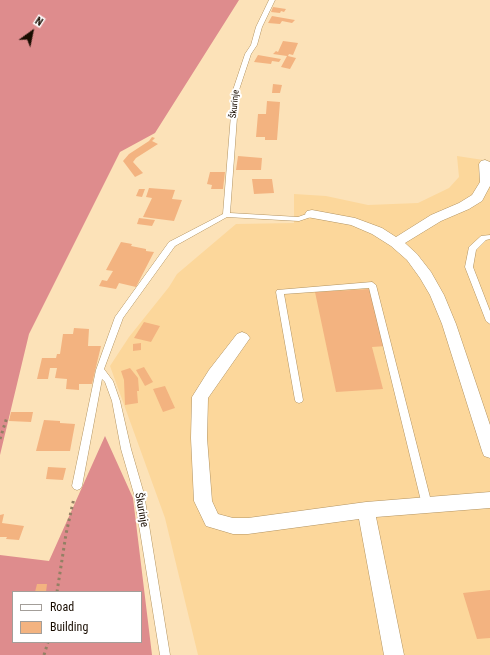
<!DOCTYPE html>
<html>
<head>
<meta charset="utf-8">
<style>
  body { margin:0 }
  #map { position:relative; width:490px; height:655px; overflow:hidden; background:#fce2b8; font-family:"Roboto Condensed",sans-serif }
  canvas { display:block }
  .legend { position:absolute; left:12px; top:591px; width:130px; height:52px; box-sizing:border-box; background:#fff; border:1px solid #a39e99; margin:0; padding:5px 7px; list-style:none; font-size:12px; color:#180c00 }
  .legend li { display:flex; align-items:center; gap:8px; height:20px }
  .legend b { width:20px; border:1px solid #a39e99 }
  .north { position:absolute; left:12px; top:12px; width:40px; height:40px; -webkit-text-stroke:3px #fff; paint-order:stroke; rotate:33deg; font-size:11px; font-weight:700; line-height:16px; text-align:center; color:#180c00 }
  .north::after { content:''; display:block; margin:auto; width:14px; height:18px; background:#180c00; clip-path:polygon(50% 0,100% 100%,50% 72%,0 100%) }
</style>
</head>
<body>
<div id="map">
<canvas width="490" height="655"></canvas>
<ul class="legend">
<li><b style="height:5px;background:#fff"></b>Road</li>
<li><b style="height:11px;background:#f3b380"></b>Building</li>
</ul>
<div class="north">N</div>
</div>
<script>
const g = document.querySelector('canvas').getContext('2d');
g.lineJoin = 'round';
function fill(path, color) {
  g.fillStyle = color;
  g.fill(path, 'evenodd');
}
function toPath(rows) {
  const path = new Path2D();
  for (const r of rows) {
    path.moveTo(r[0], r[1]);
    for (let i = 2; i < r.length; i += 2) path.lineTo(r[i], r[i + 1]);
  }
  return path;
}
function trace(path, color, width, dash) {
  g.strokeStyle = color;
  g.lineWidth = width;
  g.lineCap = dash ? 'butt' : 'round';
  g.setLineDash(dash || []);
  g.stroke(path);
}
function write(font, color, halo, rows, align = 'center') {
  g.font = font + ' "Roboto Condensed",sans-serif';
  g.lineWidth = 4;
  g.setLineDash([]);
  g.textBaseline = 'middle';
  g.strokeStyle = halo;
  g.fillStyle = color;
  for (const [text, x, y, turn = 0] of rows) {
    g.save();
    g.translate(x, y);
    g.rotate((+turn || 0) * Math.PI / 180);
    g.textAlign = isNaN(turn) ? turn : align;
    if (halo) g.strokeText(text, 0, 0);
    g.fillText(text, 0, 0);
    g.restore();
  }
}
const built = toPath([
  [457,156,490,161,490,655,198,655,165,518,110,366,129,337,169,287,177,274,236,224,294,223,294,194,326,196,368,205,418,203,449,188,459,177]
]);
const forest = toPath([
  [0,0,239,0,155,133,120,152,29,334,0,455],
  [105,436,133,498,152,655,0,655,0,555,49,561],
  [13,592,141,592,141,642,13,642]
]);
const building = toPath([
  [273,7,286,9,284,12,281,11,280,13,271,12],
  [272,16,295,20,292,23,282,21,280,24,268,23],
  [283,41,298,43,293,55,289,54,288,56,296,58,290,69,281,67,287,56,273,54,276,51,278,52],
  [258,55,281,59,279,62,272,61,271,64,254,62],
  [273,84,282,85,280,93,272,93],
  [267,101,280,102,277,140,265,140,265,137,256,137,258,114,266,114],
  [152,137,155,138,152,141,158,144,136,158,133,162,143,173,135,177,123,161,129,154,149,141],
  [238,156,262,158,261,170,236,170],
  [210,172,225,172,223,189,211,189,212,185,207,184],
  [252,179,272,179,274,193,254,194],
  [149,188,175,190,172,199,182,200,174,221,143,217,152,198,146,197],
  [139,189,145,189,142,197,136,196],
  [139,218,155,220,152,226,137,224],
  [121,242,132,244,131,246,146,249,146,251,154,252,136,287,119,283,116,289,99,286,102,280,107,281,113,271,106,270],
  [370,289,386,346,372,347,383,389,336,392,315,292],
  [144,322,160,326,151,342,134,338],
  [74,328,89,329,88,346,101,346,92,384,79,384,79,390,66,389,67,379,55,378,57,368,50,368,48,379,37,379,42,358,56,358,57,354,60,354,63,334,73,334],
  [141,343,141,350,133,351,133,344],
  [144,367,153,382,145,386,136,370],
  [130,368,138,378,139,391,137,391,138,403,125,405,124,380,121,371],
  [165,386,175,408,163,412,153,389],
  [11,412,33,412,31,422,9,421],
  [44,420,60,421,60,423,75,424,70,451,36,451],
  [48,467,66,468,63,480,46,479],
  [4,514,2,523,24,526,19,540,6,539,7,537,0,537,0,515],
  [37,584,47,584,46,592,35,592],
  [490,590,490,638,477,639,463,593]
]);
const path = toPath([
  [0,439,7,417],
  [57,592,66,534,74,498],
  [44,655,48,642]
]);
const lane = toPath([
  [269,0,275,0,262,27,257,45,251,54,239,90,230,213,298,217,312,212,316,214,314,216,299,221,227,217,175,246,123,318,104,369,113,381,120,401,131,449,144,494,170,655,160,655,134,494,121,449,112,401,105,382,102,379,82,486,80,489,77,490,74,489,72,486,96,370,115,317,169,242,223,214,233,90,245,54,251,45,256,27,269,0],
  [490,235,490,239,486,240,476,250,473,267,490,311,490,324,486,321,465,267,469,247,481,236,490,235],
  [372,282,376,285,432,505,430,508,427,509,424,508,422,505,369,288,284,294,303,400,302,402,299,403,296,402,295,400,276,292,277,290,372,282]
]);
const street = toPath([
  [485,160,490,162,490,186,482,201,469,209,441,221,405,243,417,254,431,272,444,295,456,324,490,425,490,458,484,456,482,451,442,324,430,295,420,278,407,260,391,246,372,234,351,225,307,217,305,214,307,211,312,210,355,218,382,228,396,237,431,215,459,203,472,195,480,182,479,164,481,161,485,160],
  [242,332,247,334,250,338,208,398,207,438,212,501,218,514,233,518,248,518,366,502,490,492,490,508,376,517,404,655,384,655,359,519,248,534,233,534,206,526,194,501,191,438,192,397,209,370,237,334,242,332]
]);
const farStreetnames = [
  ["Škurinje",235,104,-84]
];
const streetNames = [
  ["Škurinje",141,510,80]
];
fill(built, '#fcd79b');
fill(forest, '#de8c8d');
fill(building, '#f3b380');
trace(lane, '#b39462', 1);
trace(street, '#b39462', 1);
trace(path, '#938064', 3, [2.5, 3.5]);
fill(lane, '#fff');
fill(street, '#fff');
write('9px', '#180c00', '#fff', farStreetnames);
write('11px', '#180c00', '#fff', streetNames);
</script>
</body>
</html>
